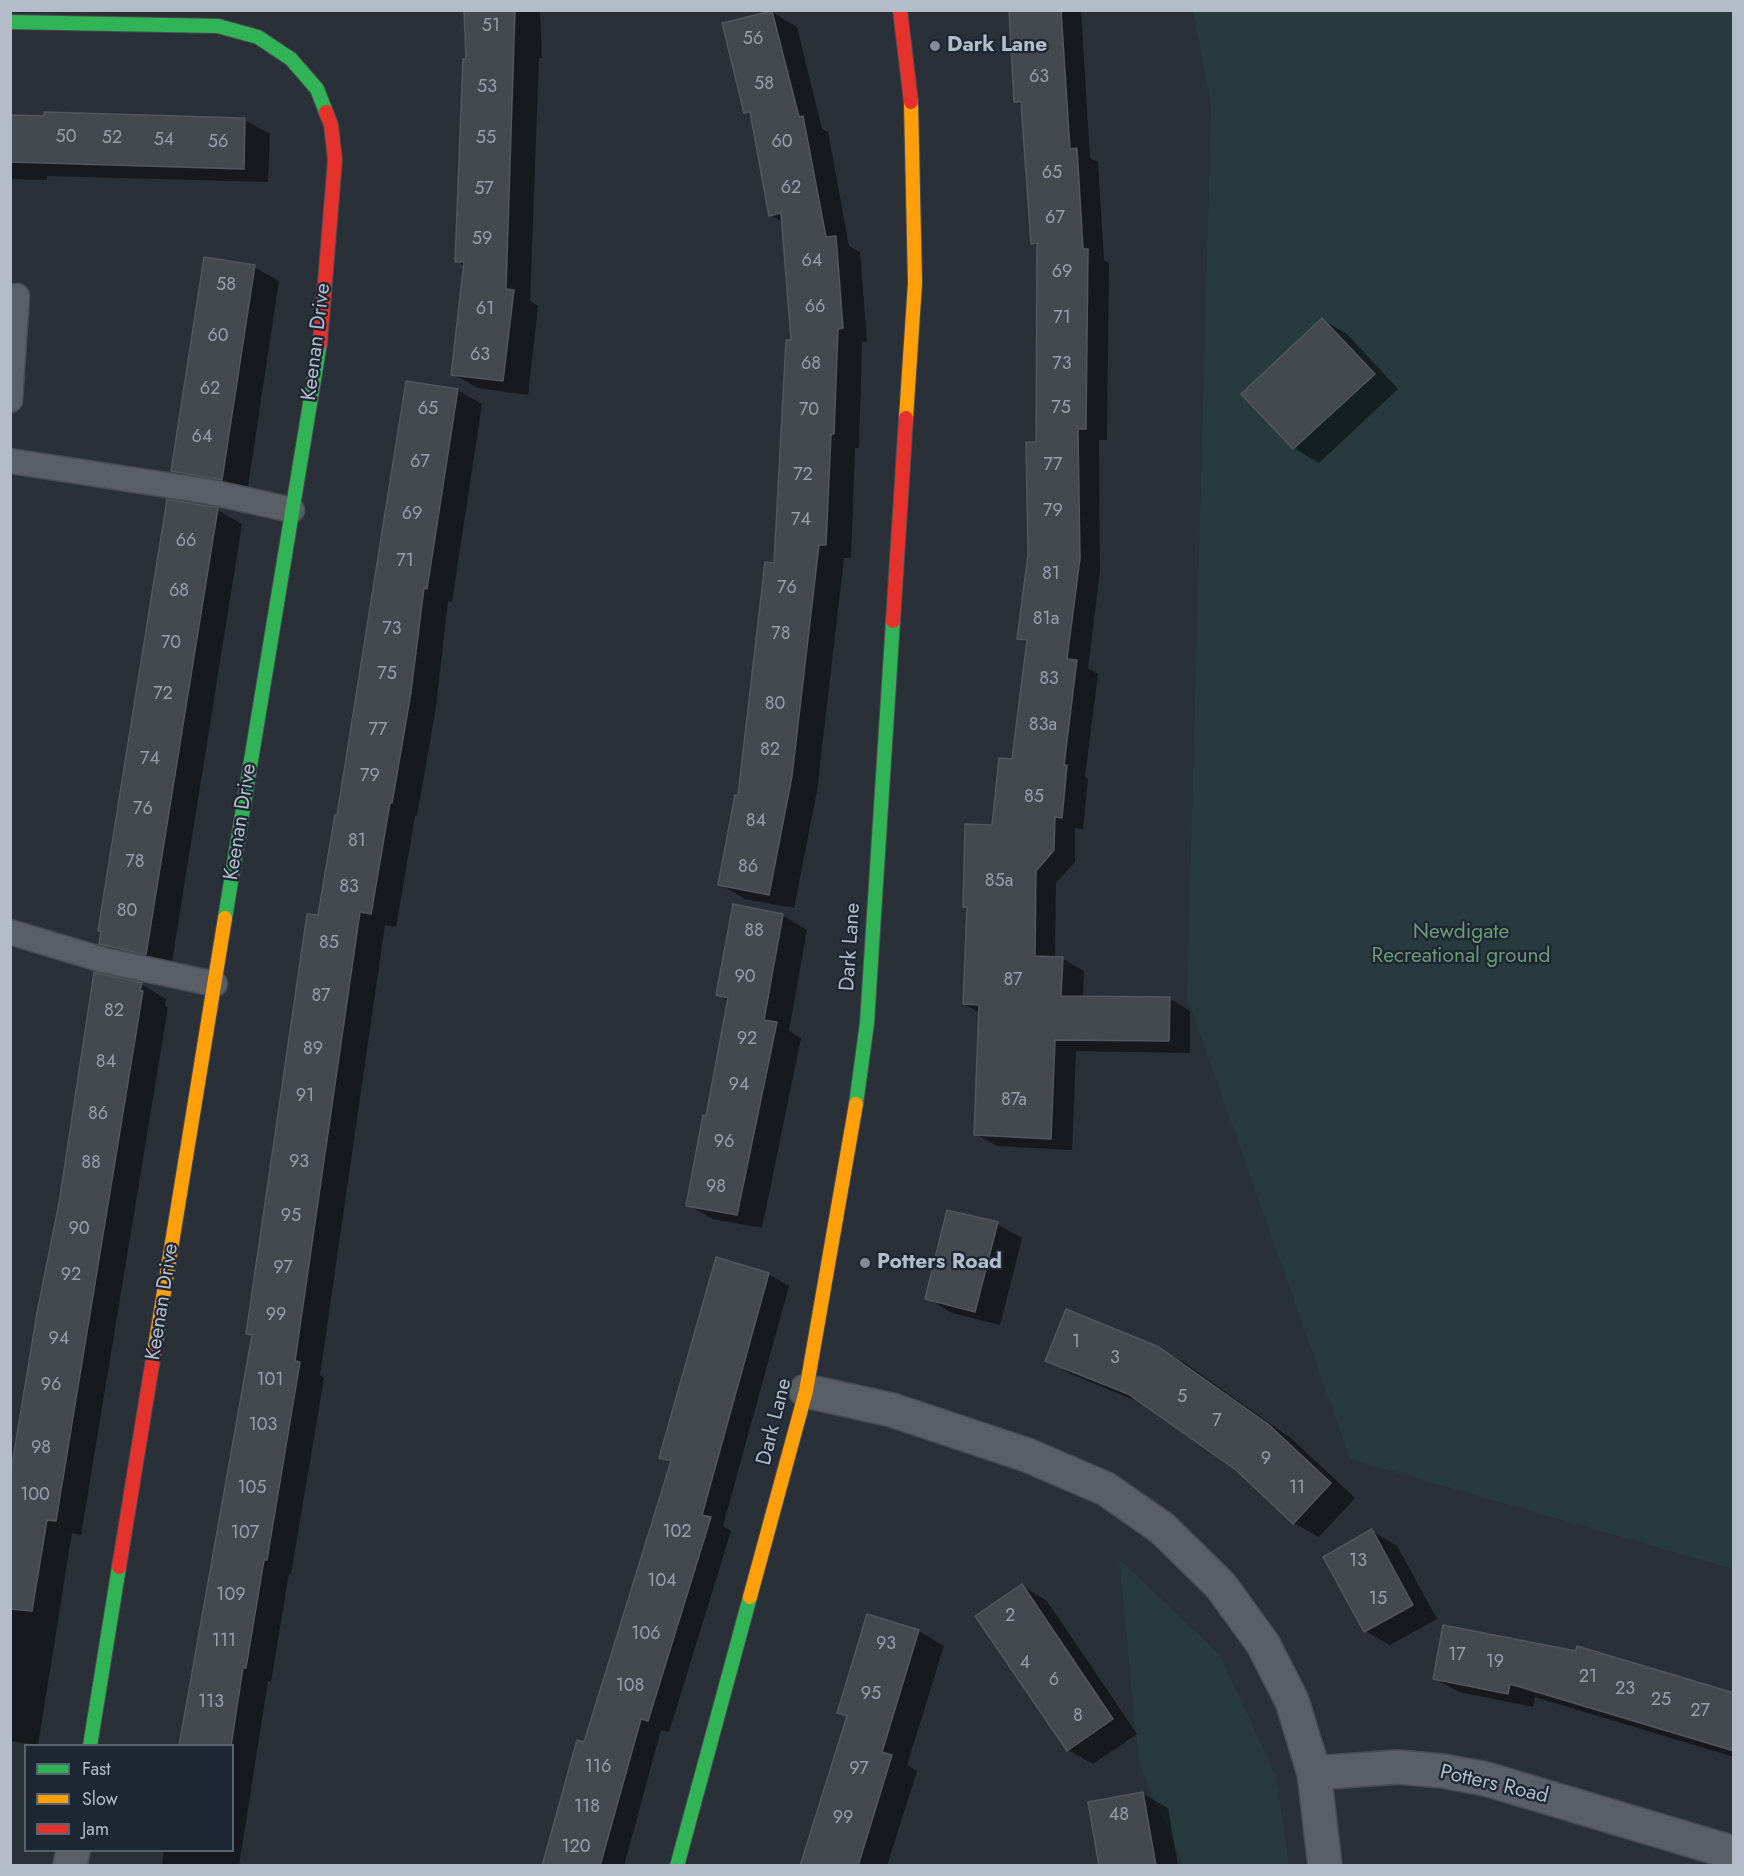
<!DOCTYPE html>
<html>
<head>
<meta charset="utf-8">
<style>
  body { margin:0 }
  #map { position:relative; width:1744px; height:1876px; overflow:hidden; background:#2a3038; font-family:Jost,sans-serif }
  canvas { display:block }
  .frame { position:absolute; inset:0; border:12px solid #b4bcc9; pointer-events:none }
  .legend { position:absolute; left:24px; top:1744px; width:210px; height:108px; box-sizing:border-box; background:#1d2633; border:2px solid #59626f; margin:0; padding:8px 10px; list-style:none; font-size:18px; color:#b4bcc9 }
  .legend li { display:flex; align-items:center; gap:12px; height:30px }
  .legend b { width:30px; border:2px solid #59626f }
</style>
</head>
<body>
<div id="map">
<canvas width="1744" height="1876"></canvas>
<div class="frame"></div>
<ul class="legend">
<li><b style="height:8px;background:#30b455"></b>Fast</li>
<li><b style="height:8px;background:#ff9f0a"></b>Slow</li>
<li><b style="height:8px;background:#e5322d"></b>Jam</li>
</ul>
</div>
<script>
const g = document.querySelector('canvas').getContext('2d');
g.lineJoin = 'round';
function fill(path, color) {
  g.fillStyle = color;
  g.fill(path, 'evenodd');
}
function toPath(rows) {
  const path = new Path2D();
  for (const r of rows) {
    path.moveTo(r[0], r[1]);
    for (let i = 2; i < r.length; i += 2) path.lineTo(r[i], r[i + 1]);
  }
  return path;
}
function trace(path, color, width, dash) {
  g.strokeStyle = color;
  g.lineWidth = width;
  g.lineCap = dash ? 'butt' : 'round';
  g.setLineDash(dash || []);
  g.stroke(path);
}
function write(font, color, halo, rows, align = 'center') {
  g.font = font + ' Jost,sans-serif';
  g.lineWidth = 4.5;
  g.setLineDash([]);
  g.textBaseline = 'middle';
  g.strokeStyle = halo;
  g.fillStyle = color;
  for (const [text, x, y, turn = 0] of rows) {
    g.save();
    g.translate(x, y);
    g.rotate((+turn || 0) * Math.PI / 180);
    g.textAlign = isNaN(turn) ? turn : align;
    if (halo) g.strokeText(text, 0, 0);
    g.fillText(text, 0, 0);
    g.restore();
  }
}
const green = toPath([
  [1193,11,1733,11,1733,1569,1350,1459,1187,997,1211,105],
  [1119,1559,1220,1655,1276,1776,1289,1865,1183,1865,1139,1764]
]);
const shadow = toPath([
  [466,10,540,10,542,58,539,58,530,301,538,306,528,395,478,388,453,374,465,266,457,261,467,61],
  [1011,10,1081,10,1090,158,1098,162,1104,260,1109,263,1107,440,1099,440,1100,571,1088,668,1098,674,1085,777,1088,779,1083,829,1075,828,1075,862,1056,883,1055,958,1063,959,1084,971,1083,997,1169,998,1190,1011,1190,1053,1076,1051,1072,1150,997,1146,975,1134,980,1013,964,1004,969,909,964,906,993,827,1013,761,1028,643,1019,638,1029,555,1037,444,1038,246,1032,243,1023,106,1016,102],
  [772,12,797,27,822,129,828,132,849,246,860,252,867,342,862,342,859,448,855,448,851,558,844,558,817,791,794,908,745,899,720,884,739,797,775,565,793,342,783,222,771,215,751,116,745,112],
  [10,115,245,120,270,134,268,182,47,176,47,180,10,179],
  [254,267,279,281,247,493,198,485,173,471],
  [1323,320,1347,334,1398,389,1319,463,1294,448,1243,394],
  [457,390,482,404,452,602,448,601,436,707,417,816,415,816,396,927,385,925,320,1375,324,1378,291,1574,289,1573,271,1682,268,1681,239,1866,162,1866,164,1850,232,1850,232,1746,180,1746,191,1674,214,1569,253,1336,248,1333,339,817],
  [217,510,242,524,171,968,126,958,101,943],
  [782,915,807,930,789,1031,801,1038,762,1228,713,1219,688,1205,708,1118,729,1001,717,995],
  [141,984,166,999,165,1006,168,1007,81,1535,72,1533,38,1745,10,1741,10,1485],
  [997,1224,1022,1238,1000,1325,952,1313,927,1298],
  [768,1274,789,1286,723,1526,731,1531,669,1732,661,1730,624,1866,543,1866,585,1744,672,1464,661,1457],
  [1159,1348,1185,1363,1293,1440,1355,1498,1319,1537,1294,1523,1237,1469,1144,1404,1071,1374,1047,1360],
  [1372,1531,1397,1546,1437,1619,1390,1645,1365,1631],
  [1022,1586,1047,1601,1137,1734,1093,1764,1068,1750],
  [868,1616,919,1631,944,1646,907,1765,917,1771,887,1866,802,1866,848,1717,838,1712],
  [1434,1678,1734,1694,1734,1757,1535,1697,1533,1707,1459,1692],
  [1143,1794,1168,1808,1178,1866,1100,1866]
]);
const building = toPath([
  [464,10,515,10,506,289,514,290,503,381,451,375,464,262,455,262,463,59,466,59,464,10],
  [1009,10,1061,10,1070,149,1077,148,1083,249,1088,249,1086,429,1078,429,1080,558,1067,659,1077,660,1064,765,1067,765,1062,818,1055,817,1054,850,1036,871,1035,956,1063,957,1061,996,1170,997,1169,1041,1055,1040,1051,1139,974,1135,979,1005,963,1004,967,907,963,907,965,824,992,825,999,758,1012,759,1027,640,1017,639,1028,555,1026,442,1036,442,1037,243,1031,244,1021,102,1014,102,1009,10],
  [772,11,799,117,803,116,826,237,836,236,843,328,838,329,834,434,831,434,826,545,819,545,792,776,769,895,718,885,735,795,738,795,765,562,774,563,786,340,791,340,781,213,769,216,750,112,744,113,722,23,772,11],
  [44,112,245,118,244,169,10,162,10,115,44,116,44,112],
  [204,257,255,265,222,480,171,471,204,257],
  [1322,318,1375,374,1293,449,1241,394,1322,318],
  [406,381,458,389,427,589,424,588,411,692,392,803,390,803,371,914,360,912,295,1361,300,1362,267,1560,264,1560,246,1668,243,1668,231,1746,179,1746,252,1335,246,1334,307,914,318,915,335,815,337,815,406,381],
  [167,499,218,508,146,955,99,944,101,931,98,931,167,499],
  [733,904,783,914,764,1020,777,1022,737,1215,686,1206,703,1115,706,1116,728,998,716,995,733,904],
  [94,972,142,983,140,991,143,991,56,1521,47,1520,32,1611,10,1609,10,1477,37,1313,59,1203,94,972],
  [947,1210,998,1222,975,1312,925,1299,947,1210],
  [716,1257,769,1273,702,1515,711,1517,648,1721,641,1719,600,1866,542,1866,577,1740,584,1742,671,1461,659,1458,716,1257],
  [1066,1309,1159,1347,1268,1424,1331,1483,1293,1524,1236,1470,1128,1394,1045,1361,1066,1309],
  [1372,1529,1413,1605,1364,1632,1323,1557,1372,1529],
  [1022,1584,1113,1719,1067,1751,975,1616,1022,1584],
  [867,1614,919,1630,882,1752,892,1755,858,1866,800,1866,847,1716,837,1713,867,1614],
  [1443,1625,1576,1651,1577,1646,1734,1693,1734,1751,1510,1684,1508,1694,1433,1679,1443,1625],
  [1143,1792,1156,1866,1099,1866,1088,1802,1143,1792]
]);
const lane = toPath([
  [10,400,17,296],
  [10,461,206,491,292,510],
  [10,932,103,960,215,984]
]);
const street = toPath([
  [806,1391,892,1410,1027,1455,1106,1489,1162,1528,1221,1586,1263,1644,1292,1701,1314,1773,1398,1767,1443,1771,1486,1779,1734,1853],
  [1314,1773,1325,1866],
  [70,1866,73,1850]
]);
const fast = toPath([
  [10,22,218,26,258,37,291,59,317,89,326,112],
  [225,918,320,343],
  [856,1104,867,1023,893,621],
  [90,1746,119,1567],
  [677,1866,750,1597]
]);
const slow = toPath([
  [906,418,915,283,911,102],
  [154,1353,225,918],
  [750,1597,806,1391,856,1104]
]);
const jam = toPath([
  [900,10,911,102],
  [320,343,335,160,331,125,326,112],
  [893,621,906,418],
  [119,1567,154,1353]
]);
const markers = [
  [935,46,6,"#848b96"],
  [865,1263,6,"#848b96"]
];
const numberNames = [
  ["51",491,27],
  ["56",753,40],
  ["63",1039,78],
  ["58",764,85],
  ["53",487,88],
  ["50",66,138],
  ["52",112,139],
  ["55",486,139],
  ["54",164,141],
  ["56",218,143],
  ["60",782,143],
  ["65",1052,174],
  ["62",791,189],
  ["57",484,190],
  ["67",1055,219],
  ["59",482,240],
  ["64",812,262],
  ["69",1062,273],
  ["58",226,286],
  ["66",815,308],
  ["61",485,310],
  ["71",1062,319],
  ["60",218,337],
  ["63",480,356],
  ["68",811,365],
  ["73",1062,365],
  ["62",210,390],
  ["75",1061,409],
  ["65",428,410],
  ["70",809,411],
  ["64",202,438],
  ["67",420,463],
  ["77",1053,466],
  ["72",803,476],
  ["79",1053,512],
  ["69",412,515],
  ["74",801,521],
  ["66",186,542],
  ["71",405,562],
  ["81",1051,575],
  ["76",787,589],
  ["68",179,592],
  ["81a",1046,620],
  ["73",392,630],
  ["78",781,635],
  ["70",171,644],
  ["75",387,675],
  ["83",1049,680],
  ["72",163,695],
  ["80",775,705],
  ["83a",1043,726],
  ["77",378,731],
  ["82",770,751],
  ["74",150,760],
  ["79",370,777],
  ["85",1034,798],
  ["76",143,810],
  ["84",756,822],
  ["81",357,842],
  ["78",135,863],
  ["86",748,868],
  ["85a",999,882],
  ["83",349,888],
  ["80",127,912],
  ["88",754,932],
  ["85",329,944],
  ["90",745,978],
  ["87",1013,981],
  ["87",321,997],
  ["82",114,1012],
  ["92",747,1040],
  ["89",313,1050],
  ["84",106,1063],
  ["94",739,1086],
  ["91",305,1097],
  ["87a",1014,1101],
  ["86",98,1115],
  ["96",724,1143],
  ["93",299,1163],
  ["88",91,1164],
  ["98",716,1188],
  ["95",291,1217],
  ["90",79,1230],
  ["97",283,1269],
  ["92",71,1276],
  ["99",276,1316],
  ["94",59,1340],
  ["1",1076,1343],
  ["3",1115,1359],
  ["101",270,1381],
  ["96",51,1386],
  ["5",1182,1398],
  ["7",1217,1422],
  ["103",263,1426],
  ["98",41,1449],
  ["9",1266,1460],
  ["105",252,1489],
  ["11",1297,1489],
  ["100",35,1496],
  ["102",677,1533],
  ["107",245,1534],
  ["13",1358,1562],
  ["104",662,1582],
  ["109",231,1596],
  ["15",1378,1600],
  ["2",1010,1617],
  ["106",646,1635],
  ["111",224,1642],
  ["93",886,1645],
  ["17",1457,1656],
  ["19",1495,1663],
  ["4",1025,1664],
  ["21",1588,1678],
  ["6",1054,1681],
  ["108",630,1687],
  ["23",1625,1690],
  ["95",871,1695],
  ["25",1661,1701],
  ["113",211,1703],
  ["27",1700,1712],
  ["8",1078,1717],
  ["116",598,1768],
  ["97",859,1770],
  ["118",587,1808],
  ["48",1119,1816],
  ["99",843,1819],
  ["120",576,1848]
];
const poiNames = [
  ["Dark Lane",947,46],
  ["Potters Road",877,1263]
];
const streetNames = [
  ["Keenan Drive",317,342,-83],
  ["Keenan Drive",241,822,-81],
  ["Dark Lane",851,947,-86],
  ["Keenan Drive",163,1302,-81],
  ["Dark Lane",775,1422,-76],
  ["Potters Road",1494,1785,13]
];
const parkNames = [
  ["Newdigate",1461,933],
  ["Recreational ground",1461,957]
];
fill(green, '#273a3e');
fill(shadow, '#0007');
fill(building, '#444950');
trace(building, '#52575f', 1.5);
trace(lane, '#484c53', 27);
trace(street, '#484c53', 36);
trace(fast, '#484c53', 16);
trace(slow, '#484c53', 16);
trace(jam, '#484c53', 16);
trace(lane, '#5a5e66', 24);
trace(street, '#5a5e66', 33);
trace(fast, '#30b455', 14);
trace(slow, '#ff9f0a', 14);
trace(jam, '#e5322d', 14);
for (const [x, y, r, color] of markers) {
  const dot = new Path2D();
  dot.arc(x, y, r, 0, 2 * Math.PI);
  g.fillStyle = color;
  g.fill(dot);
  trace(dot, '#1d2633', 2);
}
write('18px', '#989fab', null, numberNames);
write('bold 21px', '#b4bcc9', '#1d2633', poiNames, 'left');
write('21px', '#b4bcc9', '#1d2633', streetNames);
write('21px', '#6b9a76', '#1d2633', parkNames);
</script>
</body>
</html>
